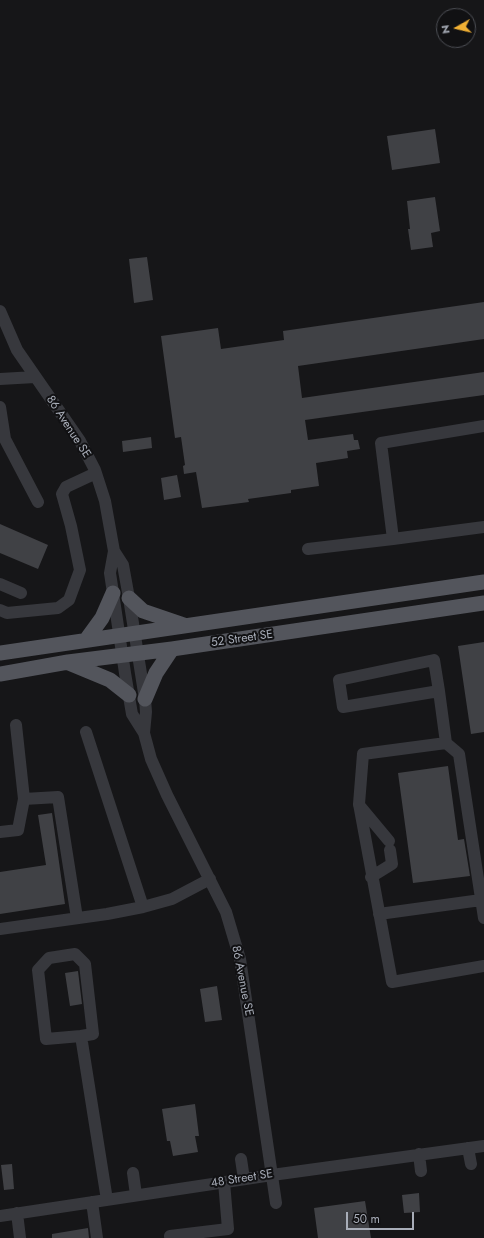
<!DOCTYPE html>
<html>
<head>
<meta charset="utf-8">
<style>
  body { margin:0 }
  #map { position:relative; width:484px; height:1238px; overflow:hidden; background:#161618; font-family:Jost,sans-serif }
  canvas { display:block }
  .north { position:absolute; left:436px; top:8px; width:40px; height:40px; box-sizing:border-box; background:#111113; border:1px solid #4d4f55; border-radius:50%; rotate:262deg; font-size:11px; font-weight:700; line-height:16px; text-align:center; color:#a8adb8 }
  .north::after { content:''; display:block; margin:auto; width:14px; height:18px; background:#f2b134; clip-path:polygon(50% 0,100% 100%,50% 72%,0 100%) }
  .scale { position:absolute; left:346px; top:1212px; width:68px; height:18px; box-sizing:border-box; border:2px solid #a8adb8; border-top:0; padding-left:5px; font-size:12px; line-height:14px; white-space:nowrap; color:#a8adb8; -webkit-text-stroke:3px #111113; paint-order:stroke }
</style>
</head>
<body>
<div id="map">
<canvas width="484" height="1238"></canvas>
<div class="north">N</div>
<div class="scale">50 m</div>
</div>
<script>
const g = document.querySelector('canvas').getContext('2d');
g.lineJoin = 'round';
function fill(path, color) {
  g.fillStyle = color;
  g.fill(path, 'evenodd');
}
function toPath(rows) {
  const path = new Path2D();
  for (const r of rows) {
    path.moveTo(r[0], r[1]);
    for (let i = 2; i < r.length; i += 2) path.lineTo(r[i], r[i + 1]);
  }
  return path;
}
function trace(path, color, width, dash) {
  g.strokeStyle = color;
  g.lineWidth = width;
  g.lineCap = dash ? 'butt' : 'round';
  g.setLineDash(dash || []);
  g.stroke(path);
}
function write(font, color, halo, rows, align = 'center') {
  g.font = font + ' Jost,sans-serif';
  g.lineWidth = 4;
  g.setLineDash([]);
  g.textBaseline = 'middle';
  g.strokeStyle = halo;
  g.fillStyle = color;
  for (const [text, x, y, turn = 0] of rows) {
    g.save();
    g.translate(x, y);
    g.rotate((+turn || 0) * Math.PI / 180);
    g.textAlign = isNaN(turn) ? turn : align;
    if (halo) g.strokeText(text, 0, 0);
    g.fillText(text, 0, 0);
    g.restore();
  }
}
const building = toPath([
  [435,129,440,163,392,170,387,136],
  [435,197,440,231,431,233,433,247,411,250,408,229,410,229,407,201],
  [147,257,153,300,134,303,129,259],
  [484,302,484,339,298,366,302,398,484,372,484,395,305,420,308,440,353,434,354,440,358,440,360,449,347,451,348,458,316,463,319,486,291,490,291,493,248,499,249,502,202,508,196,472,184,474,183,466,185,465,181,437,175,438,161,336,218,328,221,349,284,340,283,331],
  [151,437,152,448,123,452,122,441],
  [177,475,181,497,164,500,161,478],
  [0,524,48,545,38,569,0,553],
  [484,642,484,732,471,734,458,646],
  [448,766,458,840,464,839,470,876,413,883,398,773],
  [52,813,65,904,0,914,0,872,46,865,38,815],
  [78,971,82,1004,70,1006,65,973],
  [217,986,222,1020,205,1022,200,989],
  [195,1104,199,1136,195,1136,198,1152,173,1156,170,1141,167,1141,162,1109],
  [12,1164,14,1189,4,1190,1,1165],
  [419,1193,420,1212,404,1213,402,1195],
  [365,1201,371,1238,318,1238,314,1208],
  [88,1228,89,1238,52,1238,52,1234]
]);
const minor = toPath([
  [0,311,17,350,80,441,95,470,105,501,114,551,110,573,125,673,132,714,144,733,151,759,167,795,226,912,240,959,276,1203],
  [0,379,35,377],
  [0,407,5,439,38,502],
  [393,539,484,527],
  [308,549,393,539,381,443,484,426],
  [114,551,123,565,129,598,145,699,146,712,144,733],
  [0,584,21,593],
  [0,610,7,613,58,608,69,600,80,570,71,526,62,494,66,487,96,473],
  [439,691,343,707,339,680,434,660,439,691,446,743],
  [16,725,24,799],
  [86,732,143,907],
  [359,805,389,841],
  [0,832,18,830,24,799,58,797,77,918],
  [371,877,392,864,390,850],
  [379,914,481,900],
  [484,918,459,754,446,743,363,754,359,804,392,982,484,966],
  [0,929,107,914,143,907,172,899,210,879],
  [81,1036,93,1034,85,964,75,954,49,958,38,970,46,1039,81,1036,107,1200],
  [468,1148,471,1164],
  [419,1154,421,1171],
  [241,1159,244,1179],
  [133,1173,136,1195],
  [92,1202,97,1238],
  [17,1213,20,1238],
  [0,1216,272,1175,484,1146],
  [170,1236,228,1229,224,1182]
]);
const major = toPath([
  [129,598,143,611,184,625],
  [86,640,102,618,113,593],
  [0,653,484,582],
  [69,663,110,680,129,695],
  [0,674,68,662,172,649,484,603],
  [145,699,156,673,172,649]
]);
const streetNames = [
  ["86 Avenue SE",68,427,57],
  ["52 Street SE",242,639,-8],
  ["86 Avenue SE",242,981,79],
  ["48 Street SE",242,1179,-9]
];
fill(building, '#404145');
trace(minor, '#37383d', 12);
trace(major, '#53555c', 15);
write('12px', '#a8adb8', '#111113', streetNames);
</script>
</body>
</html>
